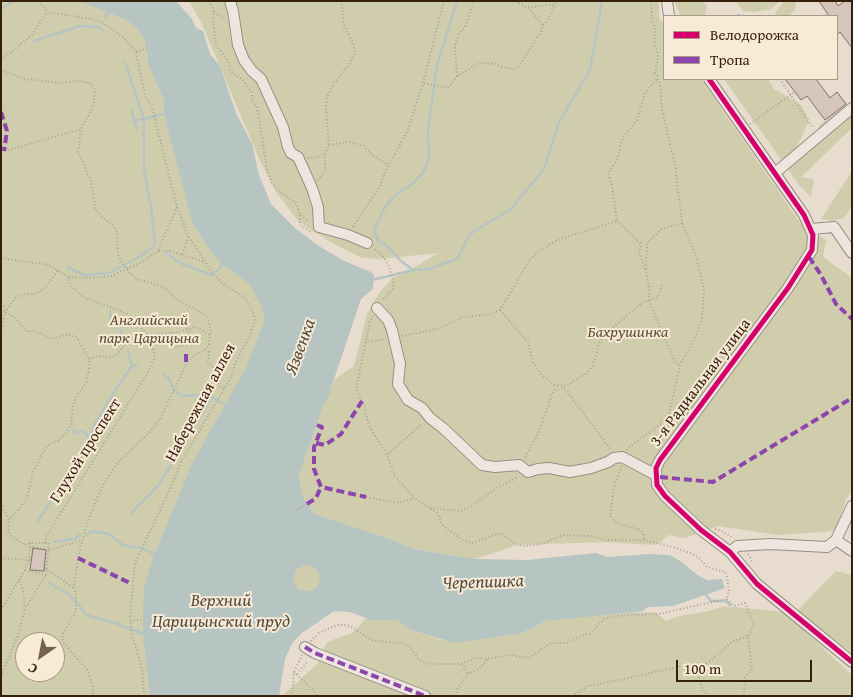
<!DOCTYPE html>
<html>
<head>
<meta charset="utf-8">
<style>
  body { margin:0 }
  #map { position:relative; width:853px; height:697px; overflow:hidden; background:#e7dccd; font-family:"Gentium Book Plus",serif }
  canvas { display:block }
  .frame { position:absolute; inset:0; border:2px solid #361f0b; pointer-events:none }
  .legend { position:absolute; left:663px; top:15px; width:175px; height:65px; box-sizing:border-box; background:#f7ead7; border:1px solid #aa9985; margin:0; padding:6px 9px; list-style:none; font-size:15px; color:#361f0b }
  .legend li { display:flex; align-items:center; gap:10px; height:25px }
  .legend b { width:25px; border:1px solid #aa9985 }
  .north { position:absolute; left:15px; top:632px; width:50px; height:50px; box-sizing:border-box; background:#f7ead7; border:1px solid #aa9985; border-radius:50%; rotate:213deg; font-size:14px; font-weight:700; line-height:20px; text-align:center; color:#361f0b }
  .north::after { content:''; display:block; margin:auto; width:18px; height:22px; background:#74614f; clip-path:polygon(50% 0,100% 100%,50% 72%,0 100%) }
  .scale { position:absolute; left:676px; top:660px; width:136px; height:22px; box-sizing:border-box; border:2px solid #361f0b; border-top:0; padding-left:6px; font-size:15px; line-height:18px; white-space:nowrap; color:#361f0b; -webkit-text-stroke:4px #f7ead7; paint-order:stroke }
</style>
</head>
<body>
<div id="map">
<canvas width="853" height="697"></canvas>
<div class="frame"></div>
<ul class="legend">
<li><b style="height:6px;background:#d6006c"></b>Велодорожка</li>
<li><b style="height:6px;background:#8e44ad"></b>Тропа</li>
</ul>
<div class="north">С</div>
<div class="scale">100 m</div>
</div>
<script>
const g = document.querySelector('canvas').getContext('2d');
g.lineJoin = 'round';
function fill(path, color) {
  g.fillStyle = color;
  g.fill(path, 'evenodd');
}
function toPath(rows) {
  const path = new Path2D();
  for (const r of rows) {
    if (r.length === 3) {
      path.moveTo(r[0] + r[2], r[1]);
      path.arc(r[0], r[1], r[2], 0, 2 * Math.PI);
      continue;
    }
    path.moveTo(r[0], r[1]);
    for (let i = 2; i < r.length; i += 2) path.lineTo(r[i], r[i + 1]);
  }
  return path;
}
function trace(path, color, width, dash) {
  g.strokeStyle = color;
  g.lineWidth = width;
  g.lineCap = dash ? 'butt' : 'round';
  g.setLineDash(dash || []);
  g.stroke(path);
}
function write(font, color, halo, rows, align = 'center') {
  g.font = font + ' "Gentium Book Plus",serif';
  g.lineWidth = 4;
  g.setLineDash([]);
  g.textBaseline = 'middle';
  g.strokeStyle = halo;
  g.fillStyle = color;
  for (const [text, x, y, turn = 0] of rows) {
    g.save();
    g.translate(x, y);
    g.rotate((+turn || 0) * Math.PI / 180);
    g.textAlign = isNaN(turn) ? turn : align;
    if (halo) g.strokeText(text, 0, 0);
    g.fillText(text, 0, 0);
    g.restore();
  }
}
const green = toPath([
  [1,1,145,1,292,273,212,696,1,696],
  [25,642,55,642,55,672,25,672],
  [189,1,659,1,659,18,664,25,664,79,701,79,796,217,804,226,826,240,823,257,852,278,852,491,846,499,836,531,778,535,718,526,685,538,669,535,656,545,604,542,517,545,476,559,414,549,398,542,313,513,302,495,299,476,323,406,330,395,330,391,335,379,354,366,367,314,379,293,393,278,417,266,438,253,381,259,362,258,334,244,298,221,276,192,260,161,202,24],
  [674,1,701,1,707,5,705,16,681,16],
  [736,1,780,1,771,9,754,12,743,11],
  [784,1,796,1,795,10,788,16,778,16,775,13],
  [724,79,768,79,774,89,801,105,809,120,798,145,808,149,820,125,825,120,846,104,852,105,852,128,801,177,814,179,811,197,799,185],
  [852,171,852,206,844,218,832,221,821,219],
  [307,578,14],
  [836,571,852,575,852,653,797,611],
  [724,606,784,612,852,675,852,696,282,696,317,664,327,642,352,633,363,622,365,618,371,620,395,620,403,624,410,630,442,640,522,633,546,621,613,613,655,612,666,621,680,616,709,611]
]);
const water = toPath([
  [79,1,176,1,192,19,196,28,203,31,210,54,220,66,236,113,252,144,259,175,271,204,296,229,319,246,342,260,371,272,374,275,373,289,361,299,330,391,330,395,323,406,299,476,302,495,313,513,398,542,414,549,476,559,527,560,596,553,608,557,649,554,670,555,683,563,697,575,707,580,722,579,725,588,673,606,648,607,643,611,546,621,522,633,455,643,410,630,403,624,395,620,371,620,350,612,334,611,302,633,293,642,285,659,279,696,150,696,143,634,143,609,144,589,151,563,193,462,246,368,265,320,261,305,250,284,222,264,212,253,192,222,164,114,164,100,149,66,147,48,144,38,136,27,125,19],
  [304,565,314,567,320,576,318,586,311,591,299,590,294,583,293,579,296,570]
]);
const stream = toPath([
  [1,9,13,1],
  [105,17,108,12],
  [34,41,80,26,99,27,103,31],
  [131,109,134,121,164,114],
  [134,121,137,129],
  [166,253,180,263,211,275,219,269,222,264],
  [67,267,84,275,109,273,137,258,155,246,152,213,144,170,144,119,125,62],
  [413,270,401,261,387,246,378,241,374,230,386,205,399,192,410,186,423,173,429,158,428,130,437,65,457,1],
  [372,280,413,270,428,269,457,259,470,234,511,209,544,169,559,122,590,70,602,1],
  [110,311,111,320,119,325,123,338],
  [128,351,132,366],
  [164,374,170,380,174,391],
  [175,391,183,396,195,395,212,397,218,400],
  [218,401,226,405],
  [72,429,76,433,84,431,89,437],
  [131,513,159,485,212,397],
  [38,521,79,457,97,420,118,386,132,366,137,365],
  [87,535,91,531,109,534,123,545,141,548],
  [54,542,74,539,80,535],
  [141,548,155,554],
  [49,583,70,595,76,602],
  [706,595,711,601,726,601,730,605],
  [76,602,87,615,118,624,143,634]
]);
const building = toPath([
  [819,1,835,1,838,6,845,1,852,1,852,48,840,32,837,35,837,16,829,16,819,1],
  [785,79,816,79,830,98,837,92,846,104,825,120,807,96,801,100,785,79],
  [33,548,46,550,44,571,30,570,33,548]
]);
const path = toPath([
  [39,1,47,12,92,19,103,23,124,38,136,52,145,96,152,107,177,207,188,236,213,274,221,282,245,298,253,312,255,321,250,335,236,362,230,379,181,462,170,489,135,563,130,615,132,634,142,669,144,696],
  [209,1,214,12,213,20,216,45,228,61,230,69,234,74,243,80,252,93,252,101,257,106,267,170,272,183,279,191,296,203,300,215,309,221],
  [516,1,528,8,545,5,554,5],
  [528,8,543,25],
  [214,12,224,18],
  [738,14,740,16],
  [136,52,147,48],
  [1,58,10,53,32,35,47,12],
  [1,70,25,79,59,83,80,81,90,83,94,88,95,97,93,107,81,129,78,152,91,181,96,210,102,217,112,224,117,233,118,254,120,260,130,273,136,279,158,285,168,290,175,298,207,316,211,331,209,344,205,350,193,356,186,365,160,419,148,434,118,462,105,482,98,495,86,527,78,558,74,587,76,596,76,611,62,635,64,643,87,670,93,686,93,696],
  [457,76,455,46,458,35,465,27,474,1],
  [780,79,813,128],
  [424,83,446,88,452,84,457,76,479,63,495,64,502,67,513,69,519,66,541,32,543,25,547,21,557,1],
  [750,124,795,92],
  [329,145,348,142,358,144,364,146,372,155,388,165],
  [1,152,81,129],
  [308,158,318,157,325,154],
  [318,180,325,170,325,154,329,145,326,108,328,95,334,83,349,65,355,52,353,43,344,25,341,1],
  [177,207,158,251,171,251,182,255,188,237],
  [300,215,300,225,312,232],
  [617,221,641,244,639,252,646,271,649,287,649,302,675,362,680,365],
  [353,227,381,184,385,172,408,130,423,83,444,1],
  [375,249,382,255,389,266,394,284,393,289,382,301],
  [182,255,204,262],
  [1,258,49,265,68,277],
  [646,269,647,243,662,229,682,223],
  [69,277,92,278,111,276,142,262,158,251],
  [1,304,4,306,5,312,15,318,26,331,35,331,52,339,68,334,77,338,89,359,89,370,86,382,76,397,73,407,71,424,66,433,58,441,52,443,46,447,33,472,27,498,20,508,9,520],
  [500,310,528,342,533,362,541,374,554,385,567,386,587,373,593,365,599,344,605,334,642,303,658,297,662,284],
  [190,329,194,327,198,328,211,336],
  [170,332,172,335,171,343,176,347,185,345,190,337,187,324],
  [1,333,5,312,15,298,23,294,34,294,44,289,58,270],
  [148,335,174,333,187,329],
  [402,336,438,329,463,317,490,314,500,310,530,259,538,252,555,241,617,221,612,185,608,174,616,162,620,149,620,144,624,136,637,120,645,93,657,79],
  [365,342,385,339],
  [205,350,209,352,208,362,212,366,220,386,225,389],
  [89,359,100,356,110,357,116,355,126,344,141,345,149,339],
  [562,387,566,390,611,450],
  [627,450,629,447,659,425,669,414,680,365,694,340,702,320,704,289,696,256,682,223,675,166,662,109,660,84,655,73,658,56,654,41,656,30,652,20,651,1],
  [388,454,422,424],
  [525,457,538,434,553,392,557,387],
  [622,466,615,483,610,516,617,523,640,530,643,533,644,540],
  [366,497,399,503,414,498],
  [1,503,9,520,8,529,10,535,24,545,30,543,49,543,46,575,25,570],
  [430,508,459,511,470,507,495,489,518,477],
  [297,510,307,504],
  [715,529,722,531,733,538],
  [45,543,46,537,148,372,155,357,152,342,148,335,128,314,83,297,72,287,69,282,68,277],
  [30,547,49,549],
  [49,550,82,540],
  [748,554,753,563],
  [1,558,31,560],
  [46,569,73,587],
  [19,581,23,589,25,608],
  [727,599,734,606,745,603,754,624,748,636,752,669,745,678,744,696],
  [1,610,25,570,29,559,30,543],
  [130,621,143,619],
  [311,641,319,633,337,625,344,625,350,626,371,640,405,644,410,647,419,659,428,664,461,664,476,658,488,659,510,655,529,658,551,643,567,643,583,635,590,634,604,619,614,616,659,614,726,599,729,592,727,575,725,572,707,567,699,558,693,554,666,545,644,540,605,540,593,536,563,535,542,544,524,546,516,544,502,534,497,534,472,543,463,540,448,530,442,524,438,514,414,498,395,476,387,455,369,426,364,405,356,389,370,322,373,316],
  [461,664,465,667,468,674],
  [696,667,702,688,708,696],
  [294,672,312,689,317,696],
  [297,674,308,661],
  [1,676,19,632,25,609,46,575],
  [292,696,294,672,302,655],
  [456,696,458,688,468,674,479,669,488,659],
  [572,696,588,686,615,681,663,670,690,665,696,667,710,661,732,642,748,636]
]);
const minor = toPath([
  [230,1,233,11,238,45,244,60,252,71,261,79,283,127,288,147,291,153,298,157,312,188,318,207,319,227,348,235,367,243],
  [667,1,669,16],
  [709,79,804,215,813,235,812,250,788,288,660,460,656,468,657,485,665,496,701,530,730,552,757,584,852,662],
  [775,173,852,108],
  [811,229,834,227,852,253],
  [377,308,388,320,392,330,400,364,398,384,408,400,422,408,430,418,443,428,482,465,495,467,519,465,528,472,538,469,549,468,570,472,591,468,608,462,614,458,622,457,656,475],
  [836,540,852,551],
  [730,552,737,546,770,544,827,547,836,540,852,506],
  [305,647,315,653,425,696]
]);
const quiet = toPath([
  [1,112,7,131,4,151],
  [809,257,821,275,836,304,852,319],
  [186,354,186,365],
  [317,425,322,427,314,447,314,469,321,487,366,497],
  [316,443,325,445,341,434,362,401],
  [660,477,713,482,852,398],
  [307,504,316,498,321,487],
  [78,558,132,584],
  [305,647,315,653,425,696]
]);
const cycleway = toPath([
  [709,79,804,215,813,235,812,250,788,288,660,460,656,468,657,485,665,496,701,530,730,552,757,584,852,662]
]);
const parkNames = [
  ["Английский",149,321],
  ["парк Царицына",149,339],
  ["Бахрушинка",628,333]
];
const streetNames = [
  ["3-я Радиальная улица",701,383,-53],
  ["Набережная аллея",201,403,-62],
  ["Глухой проспект",86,451,-58]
];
const waterNames = [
  ["Язвенка",301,347,-70],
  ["Черепишка",483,583,-2],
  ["Верхний",221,601],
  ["Царицынский пруд",221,622]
];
fill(green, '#d0cdac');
fill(water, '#b6c4c2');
trace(stream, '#b6c4c2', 2.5);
fill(building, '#d5c5bb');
trace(building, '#7e756a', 1);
trace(minor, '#988e83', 12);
trace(path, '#a9a29a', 2, [1, 2.5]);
trace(minor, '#ece6de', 10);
trace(quiet, '#8e44ad', 4, [8, 4]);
trace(cycleway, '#d6006c', 5);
write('italic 16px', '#5f4f33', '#f7ead7', parkNames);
write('16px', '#361f0b', '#f7ead7', streetNames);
write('italic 18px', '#564d41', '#f7ead7', waterNames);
</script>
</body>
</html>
